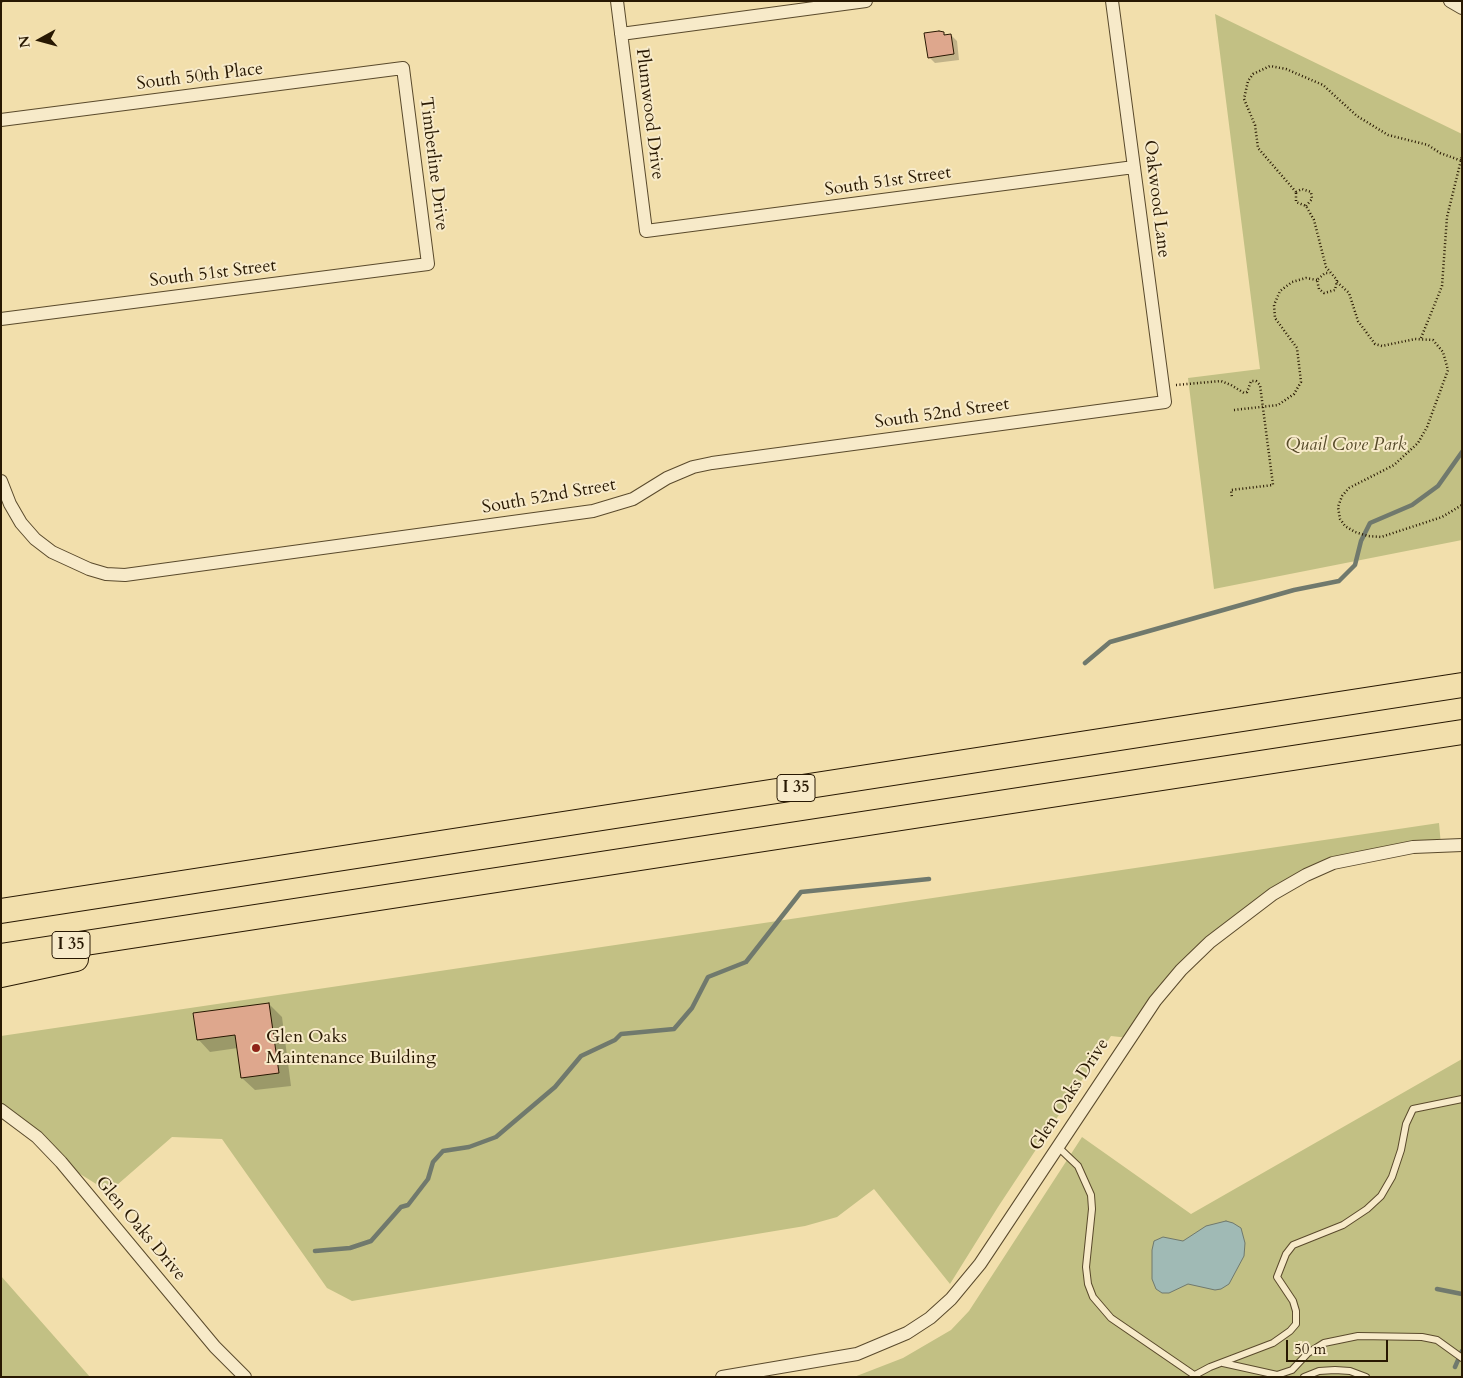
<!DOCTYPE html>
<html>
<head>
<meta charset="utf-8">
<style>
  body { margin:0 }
  #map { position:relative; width:1463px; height:1378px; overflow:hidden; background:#f2dfac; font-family:Cardo,serif }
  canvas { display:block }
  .frame { position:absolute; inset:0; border:2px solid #281802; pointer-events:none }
  .north { position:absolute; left:15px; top:15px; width:50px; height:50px; -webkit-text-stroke:4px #f7eac9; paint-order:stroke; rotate:263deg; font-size:14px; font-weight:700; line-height:20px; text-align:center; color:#281802 }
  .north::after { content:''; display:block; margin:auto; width:18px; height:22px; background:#281802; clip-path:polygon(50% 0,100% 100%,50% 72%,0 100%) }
  .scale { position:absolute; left:1286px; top:1340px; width:102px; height:22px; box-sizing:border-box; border:2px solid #281802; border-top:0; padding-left:6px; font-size:15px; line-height:18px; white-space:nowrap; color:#281802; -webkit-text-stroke:4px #f7eac9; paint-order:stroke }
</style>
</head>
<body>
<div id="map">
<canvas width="1463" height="1378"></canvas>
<div class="frame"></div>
<div class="north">N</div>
<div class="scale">50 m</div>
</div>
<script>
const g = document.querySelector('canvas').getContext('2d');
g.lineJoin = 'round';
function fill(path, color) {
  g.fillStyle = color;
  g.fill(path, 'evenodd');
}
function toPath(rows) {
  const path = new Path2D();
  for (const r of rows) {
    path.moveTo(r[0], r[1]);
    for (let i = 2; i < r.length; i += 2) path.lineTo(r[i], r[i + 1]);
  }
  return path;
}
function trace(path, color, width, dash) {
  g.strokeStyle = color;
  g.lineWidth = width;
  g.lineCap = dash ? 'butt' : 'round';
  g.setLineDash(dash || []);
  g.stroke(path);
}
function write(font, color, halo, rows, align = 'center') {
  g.font = font + ' Cardo,serif';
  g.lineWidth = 4;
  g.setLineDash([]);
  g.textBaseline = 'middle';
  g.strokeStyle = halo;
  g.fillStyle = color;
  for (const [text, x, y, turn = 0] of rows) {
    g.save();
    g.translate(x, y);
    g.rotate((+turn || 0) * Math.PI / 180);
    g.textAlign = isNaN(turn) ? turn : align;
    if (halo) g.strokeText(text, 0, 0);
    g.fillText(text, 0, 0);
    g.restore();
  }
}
const green = toPath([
  [1215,14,1462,134,1462,540,1214,589,1188,378,1260,369],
  [1439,823,1441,845,1306,875,1210,942,1129,1038,1111,1036,998,1207,950,1284,874,1189,837,1217,805,1226,352,1301,327,1288,222,1139,172,1137,109,1192,61,1162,1,1110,1,1036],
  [1462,1059,1462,1377,854,1377,903,1358,951,1330,969,1311,1082,1137,1191,1214],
  [1,1276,90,1377,1,1377]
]);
const water = toPath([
  [1226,1221,1233,1223,1241,1228,1245,1243,1244,1256,1229,1284,1221,1289,1215,1290,1188,1284,1169,1293,1162,1293,1156,1289,1152,1279,1152,1250,1154,1241,1163,1237,1183,1241,1206,1226,1226,1221]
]);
const shadow = toPath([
  [943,33,946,36,951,35,957,41,959,60,935,63,929,57],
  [269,1004,282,1017,291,1086,255,1090,242,1078,238,1048,210,1052,198,1039]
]);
const stream = toPath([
  [1085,663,1110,642,1294,590,1339,581,1355,565,1361,541,1370,523,1412,505,1438,486,1462,452],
  [315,1251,350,1248,371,1241,401,1207,408,1205,428,1179,433,1162,443,1151,469,1147,496,1137,555,1087,581,1056,615,1040,621,1034,674,1029,692,1008,708,977,746,962,801,892,929,879],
  [1437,1289,1462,1294],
  [1455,1367,1462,1351]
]);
const building = toPath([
  [939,31,944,32,944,35,951,34,954,54,928,58,924,33,939,31],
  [269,1003,279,1073,241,1078,235,1035,197,1040,193,1013,269,1003]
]);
const path = toPath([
  [1,2,3,1],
  [1296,192,1258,148,1255,125,1244,99,1248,81,1253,74,1270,66,1286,69,1323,85,1357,116,1388,135,1428,145,1440,153,1462,161],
  [1296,192,1302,189,1311,192,1312,199,1306,206],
  [1296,193,1296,202,1306,206,1314,220,1326,267,1337,280,1335,290,1324,293,1319,289,1317,280,1325,273,1330,273],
  [1337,282,1349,293,1358,321,1375,344,1382,346,1415,339,1433,340,1443,352,1448,370,1427,427,1418,443,1394,465,1349,488,1342,496,1338,507,1340,519,1345,526,1355,532,1368,536,1381,537,1442,517,1462,505],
  [1421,338,1442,286,1447,217,1462,156],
  [1176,385,1221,381,1231,385,1244,393,1247,392,1251,381,1256,381,1260,385,1273,485,1231,490,1232,498],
  [1234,410,1278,405,1294,394,1301,382,1297,348,1275,318,1274,305,1280,291,1292,282,1306,278,1317,280]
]);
const lane = toPath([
  [1057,1146,1078,1166,1091,1195,1092,1209,1086,1267,1088,1284,1093,1297,1111,1318,1197,1377],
  [1223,1363,1277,1375,1292,1370,1308,1353,1324,1343,1358,1336,1422,1337,1437,1340,1462,1358],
  [1195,1375,1210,1367,1273,1343,1290,1331,1296,1324,1296,1311,1293,1301,1277,1277,1286,1254,1293,1245,1343,1225,1367,1209,1381,1196,1392,1177,1401,1150,1406,1124,1413,1109,1462,1099],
  [1304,1377,1319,1371,1335,1370,1350,1371,1366,1377]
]);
const street = toPath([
  [617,1,646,231,1134,167],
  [1450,1,1462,8],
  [621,34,866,1],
  [1,120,403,68,428,264,1,319],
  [1,481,10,504,21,523,35,539,52,552,89,569,106,574,125,575,593,511,633,499,667,478,693,467,712,463,1165,402,1112,1],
  [1,1110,37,1137,61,1162,215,1347,245,1377],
  [722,1377,857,1354,907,1333,930,1318,951,1299,980,1264,1155,1001,1181,970,1210,942,1273,894,1306,875,1333,863,1413,847,1462,845]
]);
const highway = toPath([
  [1,911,1462,685],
  [1,956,1462,732],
  [1,975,76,959]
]);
const markers = [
  [256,1048,5,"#8f2418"]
];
const shields = [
  [796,788,38],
  [71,945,38]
];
const shieldNames = [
  ["I 35",796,788],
  ["I 35",71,945]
];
const streetNames = [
  ["South 50th Place",200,77,-7],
  ["Plumwood Drive",649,114,83],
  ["Timberline Drive",433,164,83],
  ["South 51st Street",888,182,-8],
  ["Oakwood Lane",1156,199,83],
  ["South 51st Street",213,274,-7],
  ["South 52nd Street",942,414,-8],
  ["South 52nd Street",549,497,-10],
  ["Glen Oaks Drive",1070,1095,-57],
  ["Glen Oaks Drive",140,1229,50]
];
const parkNames = [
  ["Quail Cove Park",1346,446]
];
const poiNames = [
  ["Glen Oaks",266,1038],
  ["Maintenance Building",266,1059]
];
fill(green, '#c2c084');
fill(water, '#a0bab5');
trace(water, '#70796d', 1);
fill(shadow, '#0003');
trace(stream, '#70796d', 4.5);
fill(building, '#dea78d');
trace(building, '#281802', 1);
trace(lane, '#5a4a2c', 8);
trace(street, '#5a4a2c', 14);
trace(highway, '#281802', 26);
trace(path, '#281802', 2.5, [1, 2.5]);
trace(lane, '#f7eac9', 6);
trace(street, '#f7eac9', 12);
trace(highway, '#f2dfac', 24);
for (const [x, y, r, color] of markers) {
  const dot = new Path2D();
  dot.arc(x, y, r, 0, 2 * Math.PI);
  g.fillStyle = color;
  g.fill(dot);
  trace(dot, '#f7eac9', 2);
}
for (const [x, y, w] of shields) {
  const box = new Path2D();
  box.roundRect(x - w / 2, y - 13.5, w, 27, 4);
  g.fillStyle = '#f7eac9';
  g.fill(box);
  trace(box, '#281802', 1);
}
write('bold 16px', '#281802', null, shieldNames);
write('18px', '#281802', '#f7eac9', streetNames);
write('italic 18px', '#564a29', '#f7eac9', parkNames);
write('18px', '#281802', '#f7eac9', poiNames, 'left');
</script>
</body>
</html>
